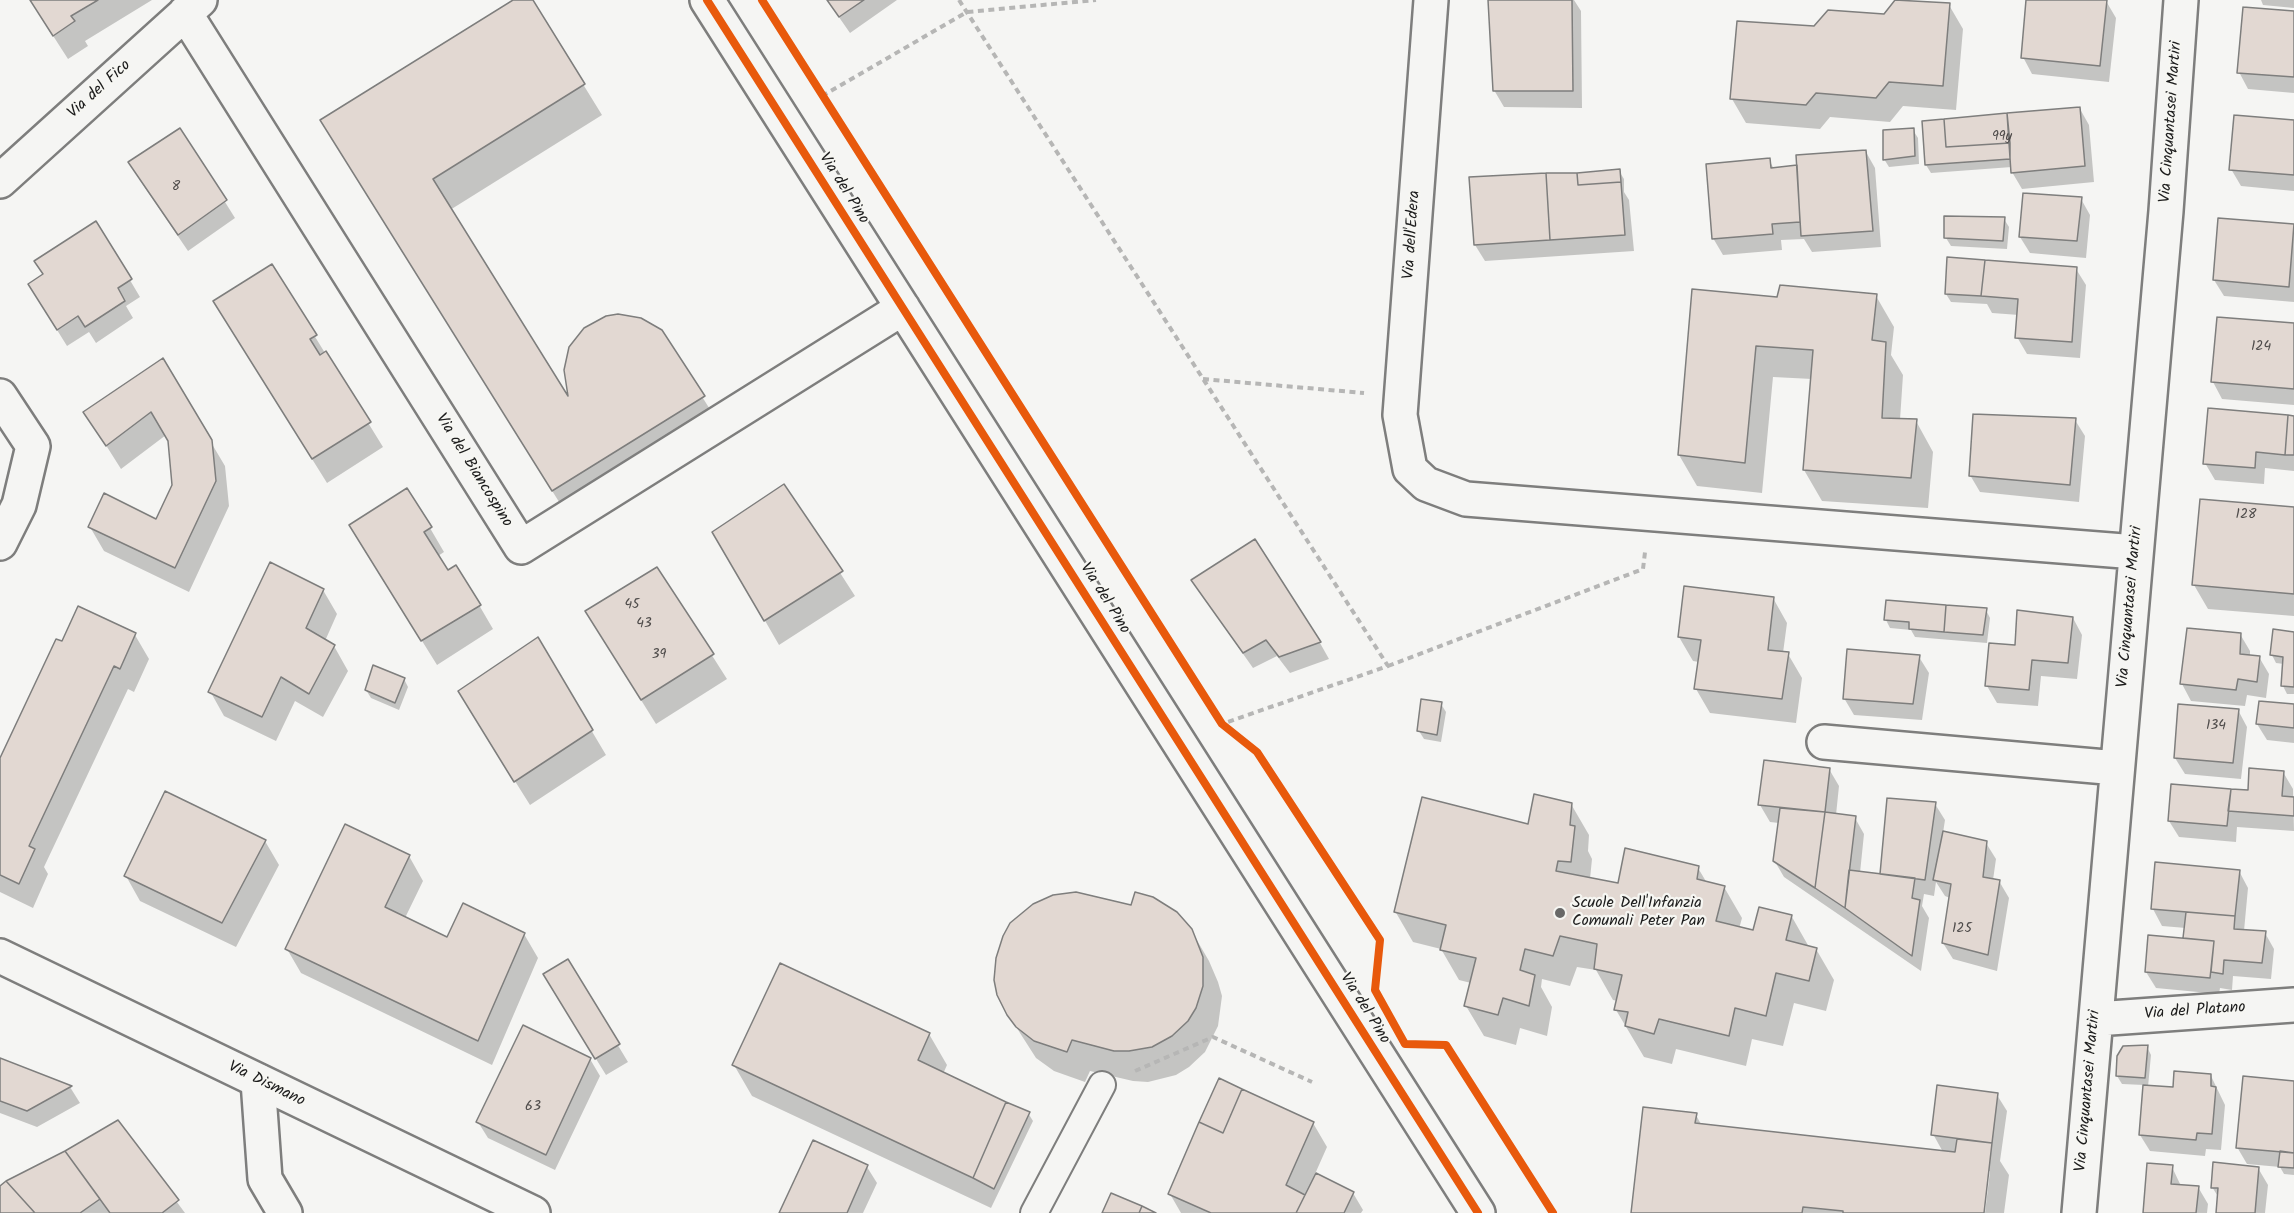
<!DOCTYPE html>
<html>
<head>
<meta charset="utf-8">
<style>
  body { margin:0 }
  canvas { display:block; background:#f5f5f3 }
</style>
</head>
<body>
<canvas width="2294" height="1213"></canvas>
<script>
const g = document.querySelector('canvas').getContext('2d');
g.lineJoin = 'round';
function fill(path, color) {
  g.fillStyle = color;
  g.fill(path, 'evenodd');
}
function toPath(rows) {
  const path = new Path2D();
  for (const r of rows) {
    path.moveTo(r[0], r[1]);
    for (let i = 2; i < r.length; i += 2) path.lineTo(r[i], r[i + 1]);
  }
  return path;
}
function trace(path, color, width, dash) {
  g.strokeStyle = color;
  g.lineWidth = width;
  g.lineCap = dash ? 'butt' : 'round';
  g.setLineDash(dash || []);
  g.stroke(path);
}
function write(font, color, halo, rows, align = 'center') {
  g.font = font + ' Kalam,sans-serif';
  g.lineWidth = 4.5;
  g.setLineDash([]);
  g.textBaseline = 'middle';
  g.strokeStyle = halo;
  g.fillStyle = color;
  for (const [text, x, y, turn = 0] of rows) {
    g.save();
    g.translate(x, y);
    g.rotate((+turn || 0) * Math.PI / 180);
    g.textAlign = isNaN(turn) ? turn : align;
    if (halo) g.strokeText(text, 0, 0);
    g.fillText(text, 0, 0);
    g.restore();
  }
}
const shadow = toPath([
  [30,0,152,0,85,41,88,46,68,59],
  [516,0,531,0,602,115,450,210,571,402,629,316,652,324,661,331,721,427,571,521,340,152],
  [827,0,897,0,850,33],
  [1489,0,1574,0,1581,11,1582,108,1504,107,1494,90],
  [1897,0,1949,5,1963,29,1956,110,1903,106,1890,122,1830,117,1820,129,1746,123,1732,99,1815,28,1885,16],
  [2028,0,2106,1,2116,18,2109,82,2032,74,2023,57],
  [2261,0,2294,0,2294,8,2263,5],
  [2294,13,2294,93,2248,89,2239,72],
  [2080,109,2089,125,2094,182,2022,189,2012,172,2012,167,1931,173,1926,165],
  [2294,121,2294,191,2241,186,2231,169],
  [180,130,235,218,188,251,139,179],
  [1913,130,1918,138,1919,164,1889,167,1884,159],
  [1866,152,1875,168,1881,247,1812,252,1804,239,1781,240,1782,250,1723,255,1713,238,1769,160,1774,169,1799,166],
  [1619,171,1624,179,1624,192,1629,200,1634,251,1485,261,1475,245],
  [2081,199,2090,215,2086,258,2030,253,2020,237],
  [2004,219,2009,227,2007,249,1951,246,1946,238],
  [96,223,140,297,126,306,133,318,96,343,89,332,67,346,39,301,44,275],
  [2294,225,2294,302,2224,296,2214,280],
  [272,267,383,447,327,483,229,326],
  [2076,269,2086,285,2080,358,2027,354,2017,337,2019,315,1992,313,1987,304,1951,302,1946,294],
  [1876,296,1894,327,1891,355,1903,375,1900,420,1916,421,1933,452,1928,508,1822,501,1804,470,1812,379,1773,377,1762,493,1697,486,1679,455,1778,299],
  [2294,325,2294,405,2222,399,2213,382],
  [162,360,225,466,229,506,189,592,104,551,90,527,157,521,174,485,170,442,166,435,121,469,85,412],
  [2294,417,2294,471,2265,468,2264,484,2215,480,2205,463],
  [2075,420,2085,436,2079,502,1980,492,1970,475],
  [784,486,855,596,779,645,714,532],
  [2294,508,2294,616,2208,609,2194,585],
  [430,528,444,552,438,556,448,572,479,605,493,629,437,665,365,549],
  [1255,541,1320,643,1329,659,1290,673,1277,656,1253,668,1203,597,1193,580],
  [657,569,727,679,656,724,601,636],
  [323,590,337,614,325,641,334,646,348,671,323,717,295,701,276,741,224,716,210,691],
  [1773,598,1787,623,1783,653,1788,654,1802,678,1796,723,1710,713,1696,689,1699,662,1693,661,1679,637],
  [79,608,135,635,149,659,134,692,128,689,44,867,48,874,33,908,0,892,0,762],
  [1986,610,1990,618,1987,643,1915,637,1911,630,1890,628,1886,620],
  [2073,618,2082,635,2077,679,2041,676,2038,706,1997,703,1987,686,2016,647],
  [2294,633,2294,694,2287,694,2283,686,2284,664,2276,663,2272,655],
  [2240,634,2250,651,2250,656,2259,657,2269,674,2266,698,2247,695,2245,706,2191,701,2182,684],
  [537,639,606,755,530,805,474,716],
  [1919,657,1929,673,1922,720,1854,715,1844,698],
  [404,679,408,687,399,710,371,698,366,690],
  [1441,704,1446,712,1441,742,1424,739,1419,731],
  [2294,706,2294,743,2267,740,2257,724],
  [2238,710,2247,727,2241,779,2185,774,2175,758],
  [1829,769,1839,786,1836,815,1855,818,1864,834,1860,873,1881,876,1935,804,1945,820,1943,833,1986,843,1996,859,1993,880,1999,881,2009,898,1997,971,1953,959,1943,943,1950,898,1945,896,1936,882,1934,896,1924,894,1922,906,1929,918,1921,971,1784,877,1774,860,1779,823,1770,822,1760,805],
  [2283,772,2293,789,2294,831,2237,827,2236,842,2179,837,2169,821,2249,792],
  [1571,804,1589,835,1588,851,1592,859,1590,879,1619,885,1698,868,1707,883,1724,887,1742,918,1739,929,1754,932,1792,917,1809,947,1816,949,1834,980,1826,1011,1794,1003,1783,1046,1752,1039,1746,1066,1676,1049,1672,1064,1644,1057,1616,1010,1618,1001,1613,1000,1596,970,1577,967,1570,986,1542,979,1541,987,1552,1007,1547,1036,1520,1028,1516,1045,1484,1036,1466,1006,1471,983,1459,980,1441,949,1413,942,1395,911,1529,825],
  [265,841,279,865,236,947,140,901,126,876],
  [409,856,423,881,405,918,448,939,524,934,538,958,492,1065,301,973,287,949],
  [2239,871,2248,888,2244,931,2265,933,2274,949,2271,979,2233,976,2232,990,2220,988,2219,994,2156,988,2146,972,2185,940,2186,928,2162,926,2153,909],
  [1191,930,1209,961,1218,982,1222,996,1218,1026,1205,1052,1189,1067,1176,1075,1148,1082,1133,1081,1090,1071,1085,1082,1054,1071,1036,1058,1004,1008],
  [567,961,628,1062,606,1075,554,991],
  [524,1027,590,1059,600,1076,555,1170,488,1138,478,1122],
  [929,1034,947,1065,943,1074,1028,1113,1033,1121,991,1208,752,1096,734,1065],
  [2147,1047,2151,1055,2148,1087,2175,1089,2211,1076,2225,1105,2221,1150,2206,1149,2205,1156,2150,1151,2140,1135,2144,1085,2122,1084,2117,1076],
  [0,1060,70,1087,80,1103,37,1127,0,1113],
  [2294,1082,2294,1175,2284,1174,2280,1167,2247,1164,2237,1147],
  [1997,1095,2007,1111,2000,1161,2009,1175,2004,1213,1985,1213,1990,1171,1987,1171,1982,1213,1632,1213,1696,1115,1702,1126,1943,1152,1933,1134],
  [118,1122,185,1213,0,1213,0,1189,6,1183],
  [1313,1123,1327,1147,1315,1174,1353,1193,1363,1210,1361,1213,1181,1213,1170,1194],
  [867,1167,877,1183,863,1213,781,1213],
  [2172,1167,2181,1186,2198,1187,2208,1204,2207,1213,2144,1213],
  [2258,1168,2268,1185,2265,1213,2218,1213,2219,1198,2212,1187]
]);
const building = toPath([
  [30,0,98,0,71,16,75,21,53,36,30,0],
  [513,0,533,0,585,84,433,179,568,396,564,370,569,347,584,328,606,316,618,314,641,318,662,330,705,396,552,491,320,120,513,0],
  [827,0,864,0,839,17,827,0],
  [1488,0,1572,0,1573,91,1493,91,1488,0],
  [1895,0,1950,3,1943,86,1889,82,1876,98,1816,93,1806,105,1730,99,1737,21,1814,26,1828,10,1884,14,1895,0],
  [2026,0,2107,0,2100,66,2021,58,2026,0],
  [2243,7,2294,11,2294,77,2237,73,2243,7],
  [2080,107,2085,166,2011,173,2007,113,2080,107],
  [2007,113,2010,143,1946,147,1944,119,2007,113],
  [2234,115,2294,120,2294,175,2229,170,2234,115],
  [1944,119,1946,147,2010,143,2010,159,1925,165,1922,121,1944,119],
  [180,128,227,200,178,235,128,162,180,128],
  [1914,128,1915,156,1883,160,1883,130,1914,128],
  [1866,150,1873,231,1801,236,1796,155,1866,150],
  [1770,158,1771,168,1797,165,1800,222,1772,224,1773,234,1712,239,1706,164,1770,158],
  [1620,169,1621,182,1578,185,1577,173,1620,169],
  [1546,173,1550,240,1474,245,1469,177,1546,173],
  [1546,173,1577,173,1578,185,1621,182,1625,235,1550,240,1546,173],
  [2023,193,2082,197,2077,241,2019,237,2023,193],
  [1944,216,2005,217,2003,241,1944,238,1944,216],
  [2218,218,2294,224,2289,287,2213,280,2218,218],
  [96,221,132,279,118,288,125,301,85,327,78,316,57,330,28,284,43,274,34,261,96,221],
  [1947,257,1985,260,1981,296,1945,294,1947,257],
  [1985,260,2077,267,2072,342,2015,338,2018,299,1981,296,1985,260],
  [272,264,317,335,310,339,320,355,326,351,371,422,312,459,213,301,272,264],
  [1780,285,1877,294,1872,340,1886,342,1882,418,1917,419,1911,478,1803,470,1813,350,1756,346,1745,463,1678,455,1692,289,1777,297,1780,285],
  [2217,317,2294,323,2294,389,2211,382,2217,317],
  [163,358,212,440,216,481,175,568,88,527,104,493,156,519,172,485,168,441,151,412,106,446,83,412,163,358],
  [2208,408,2288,415,2285,455,2256,452,2255,468,2203,464,2208,408],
  [1973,414,2076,418,2070,485,1969,476,1973,414],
  [2288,415,2294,416,2294,455,2285,455,2288,415],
  [784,484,843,571,764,621,712,532,784,484],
  [407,488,432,527,424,532,448,570,456,565,481,605,421,641,349,525,407,488],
  [2200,499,2294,507,2294,594,2192,585,2200,499],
  [1255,539,1321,642,1279,657,1266,640,1243,653,1191,580,1255,539],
  [270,562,324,589,306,628,335,645,309,694,281,677,262,717,208,692,270,562],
  [657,567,714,654,641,700,585,611,657,567],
  [1684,586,1774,597,1768,650,1789,652,1782,699,1694,689,1701,640,1678,637,1684,586],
  [1886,600,1946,605,1944,632,1909,629,1909,622,1884,620,1886,600],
  [1946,605,1987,608,1983,635,1944,632,1946,605],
  [78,606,136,633,120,669,114,666,29,846,35,849,19,884,0,875,0,758,56,639,62,641,78,606],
  [2017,610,2073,617,2068,663,2032,660,2029,690,1985,686,1989,643,2015,645,2017,610],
  [2187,628,2241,633,2240,654,2260,656,2257,682,2238,679,2236,690,2180,684,2187,628],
  [2273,629,2294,632,2294,687,2281,686,2283,657,2270,655,2273,629],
  [538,637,593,730,514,782,458,691,538,637],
  [1847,649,1920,655,1913,704,1843,699,1847,649],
  [373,665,405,678,395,703,365,690,373,665],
  [1421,699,1442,702,1437,735,1417,731,1421,699],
  [2259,701,2294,704,2294,728,2256,724,2259,701],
  [2178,704,2239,709,2233,763,2174,758,2178,704],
  [1764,760,1830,768,1825,812,1758,805,1764,760],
  [2249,768,2284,771,2282,796,2294,797,2294,816,2228,811,2231,789,2248,790,2249,768],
  [2171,784,2231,789,2227,826,2168,821,2171,784],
  [165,791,266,840,222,923,124,876,165,791],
  [1534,794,1572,803,1570,825,1575,826,1571,862,1558,861,1556,871,1618,883,1625,848,1699,866,1697,879,1725,886,1716,921,1753,930,1759,907,1792,915,1786,940,1817,948,1809,981,1776,973,1766,1016,1735,1008,1729,1036,1659,1019,1654,1034,1625,1026,1628,1012,1614,1010,1622,975,1594,969,1597,944,1560,936,1553,956,1525,949,1520,970,1535,975,1529,1006,1503,998,1498,1015,1464,1006,1476,958,1440,950,1446,925,1394,912,1422,797,1528,824,1534,794],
  [1887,798,1936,802,1925,880,1880,874,1887,798],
  [1780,808,1825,812,1815,888,1773,861,1780,808],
  [1825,812,1856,816,1845,908,1815,888,1825,812],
  [345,824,410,855,385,907,447,937,463,903,525,933,478,1041,285,949,345,824],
  [1943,831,1987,841,1983,877,2000,880,1988,955,1942,943,1951,884,1933,880,1943,831],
  [2155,862,2240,870,2235,916,2151,909,2155,862],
  [1849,870,1915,878,1912,898,1920,900,1912,956,1845,908,1849,870],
  [1076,892,1131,905,1135,892,1153,897,1177,912,1192,929,1203,957,1203,986,1196,1008,1188,1021,1172,1036,1152,1047,1129,1051,1114,1051,1072,1040,1067,1052,1034,1041,1016,1027,1007,1015,997,995,994,980,996,958,1003,936,1010,923,1033,904,1053,895,1076,892],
  [2186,912,2235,916,2234,929,2266,931,2262,963,2224,960,2223,974,2211,972,2214,941,2183,938,2186,912],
  [2148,935,2214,941,2210,978,2145,972,2148,935],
  [568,959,620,1044,595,1059,543,974,568,959],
  [780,963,930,1033,918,1060,1006,1102,973,1178,732,1065,780,963],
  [523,1025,591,1058,546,1155,476,1122,523,1025],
  [2148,1045,2145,1078,2116,1076,2117,1056,2123,1046,2148,1045],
  [0,1058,72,1086,27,1111,0,1101,0,1058],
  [2174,1071,2211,1074,2211,1086,2216,1087,2212,1134,2197,1133,2196,1140,2139,1135,2143,1085,2173,1087,2174,1071],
  [2243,1076,2294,1081,2294,1153,2236,1148,2243,1076],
  [1219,1078,1242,1089,1223,1133,1199,1122,1219,1078],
  [1937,1085,1998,1093,1992,1143,1931,1135,1937,1085],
  [1242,1089,1314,1122,1286,1185,1305,1195,1296,1213,1211,1213,1168,1194,1199,1122,1223,1133,1242,1089],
  [1006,1102,1030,1112,994,1189,973,1178,1006,1102],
  [1643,1107,1697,1113,1695,1123,1955,1152,1957,1139,1992,1143,1984,1213,1843,1213,1843,1211,1803,1207,1802,1213,1631,1213,1643,1107],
  [118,1120,179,1200,162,1213,110,1213,65,1151,118,1120],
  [813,1140,868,1165,847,1213,779,1213,813,1140],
  [65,1151,100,1199,80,1213,35,1213,6,1181,65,1151],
  [2280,1151,2294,1153,2294,1168,2278,1167,2280,1151],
  [2213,1162,2259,1167,2255,1213,2216,1213,2218,1188,2211,1188,2213,1162],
  [2147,1163,2173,1165,2171,1184,2199,1186,2196,1213,2143,1213,2147,1163],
  [1316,1173,1354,1192,1344,1213,1296,1213,1316,1173],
  [6,1181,35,1213,0,1213,0,1186,6,1181],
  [1111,1193,1142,1206,1139,1213,1102,1213,1111,1193],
  [1142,1206,1156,1213,1139,1213,1142,1206]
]);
const path = toPath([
  [959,0,1388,666,1222,724],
  [822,96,967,12,1096,0],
  [1203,379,1364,393],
  [1388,666,1643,569,1645,552],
  [1135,1071,1213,1037,1312,1082]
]);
const lane = toPath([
  [1034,1213,1102,1085]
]);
const street = toPath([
  [707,0,1478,1213],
  [1431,0,1400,415,1410,469,1426,484,1466,499,2136,552],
  [185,13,521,547,903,308],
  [0,181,200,0],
  [0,396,33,446,19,505,0,543],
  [1824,742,2117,768],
  [2096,1019,2294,1005],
  [258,1081,265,1179,285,1213],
  [2079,1213,2166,211,2181,0]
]);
const secondary = toPath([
  [0,956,533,1213]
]);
const cycleway = toPath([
  [707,0,1478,1213],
  [762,0,1222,724,1257,752,1380,940,1375,990,1405,1044,1446,1045,1553,1213]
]);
const markers = [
  [1560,913,6,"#686867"]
];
const numberNames = [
  ["99y",2002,138],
  ["8",176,188],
  ["124",2261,348],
  ["128",2246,516],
  ["45",632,606],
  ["43",644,625],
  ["39",659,656],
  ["134",2216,727],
  ["125",1962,930],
  ["63",533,1108]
];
const streetNames = [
  ["Via del Fico",100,90,-42],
  ["Via Cinquantasei Martiri",2172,122,-86],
  ["Via del Pino",843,189,58],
  ["Via dell'Edera",1413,235,-86],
  ["Via del Biancospino",473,471,58],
  ["Via del Pino",1104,599,58],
  ["Via Cinquantasei Martiri",2131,607,-85],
  ["Via del Pino",1364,1009,58],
  ["Via del Platano",2195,1012,-4],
  ["Via Dismano",266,1085,26],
  ["Via Cinquantasei Martiri",2089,1091,-85]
];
const poiNames = [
  ["Scuole Dell'Infanzia",1572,904],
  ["Comunali Peter Pan",1572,922]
];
fill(shadow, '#0003');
fill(building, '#e2d8d2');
trace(building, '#7e7e7d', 1.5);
trace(lane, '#7e7e7d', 30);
trace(street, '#7e7e7d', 38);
trace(secondary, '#7e7e7d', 38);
trace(path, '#b6b6b5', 4, [6, 4.5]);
trace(lane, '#f5f5f3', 26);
trace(street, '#f5f5f3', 33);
trace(secondary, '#f5f5f3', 33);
trace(cycleway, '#e8590c', 8);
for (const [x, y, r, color] of markers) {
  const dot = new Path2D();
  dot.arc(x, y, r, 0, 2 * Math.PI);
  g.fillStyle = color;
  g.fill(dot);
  trace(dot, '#f6f6f2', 2);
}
write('14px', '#4e4b4a', null, numberNames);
write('16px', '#1c1c1c', '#f6f6f2', streetNames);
write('16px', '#1c1c1c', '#f6f6f2', poiNames, 'left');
</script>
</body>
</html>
